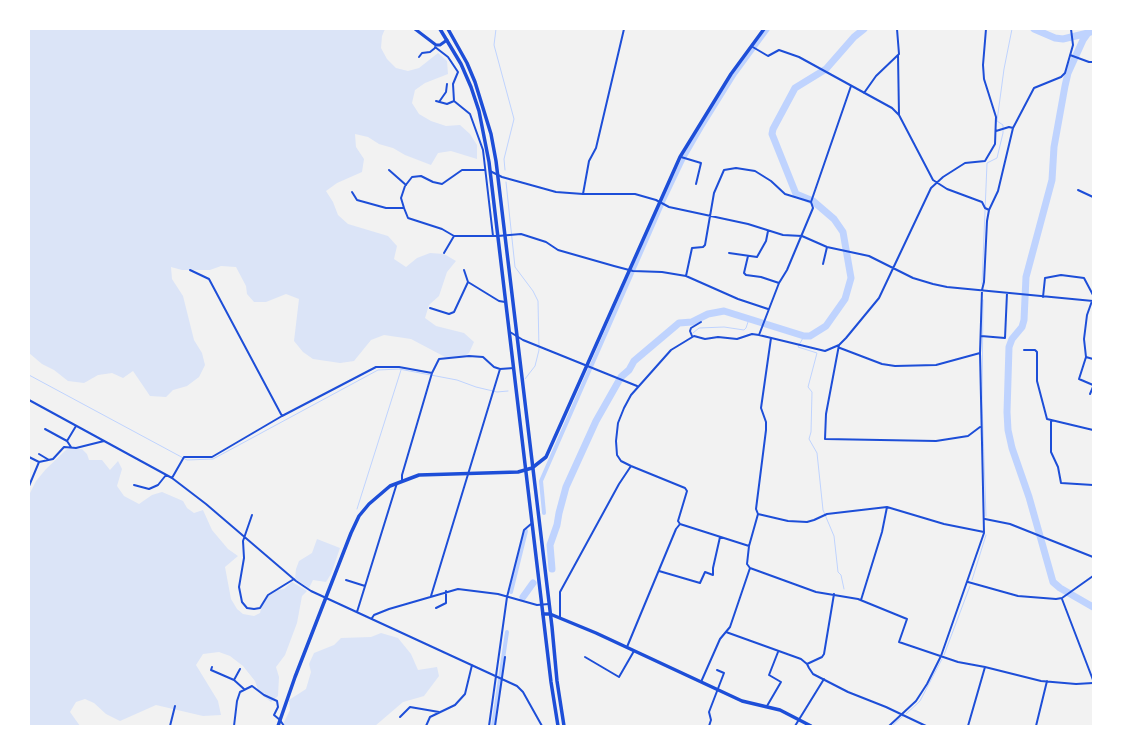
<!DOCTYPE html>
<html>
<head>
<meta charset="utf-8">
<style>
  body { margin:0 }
  #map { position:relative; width:1122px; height:755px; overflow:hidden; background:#f2f2f2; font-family:Figtree,sans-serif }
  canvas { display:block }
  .frame { position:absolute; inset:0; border:30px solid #fff; pointer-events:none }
</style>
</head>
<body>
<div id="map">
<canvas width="1122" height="755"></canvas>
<div class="frame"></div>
</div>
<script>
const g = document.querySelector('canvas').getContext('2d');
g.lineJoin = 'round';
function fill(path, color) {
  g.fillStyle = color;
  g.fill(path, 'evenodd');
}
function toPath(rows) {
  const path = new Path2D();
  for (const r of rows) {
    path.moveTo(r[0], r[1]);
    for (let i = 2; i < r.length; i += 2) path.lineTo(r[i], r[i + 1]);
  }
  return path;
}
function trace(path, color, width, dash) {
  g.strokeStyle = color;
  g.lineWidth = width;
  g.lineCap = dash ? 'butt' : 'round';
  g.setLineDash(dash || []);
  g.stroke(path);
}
const green = toPath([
  [29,29,385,29,382,36,381,48,387,59,396,68,408,71,419,68,438,53,447,61,448,74,425,83,415,90,412,103,419,114,431,121,446,126,460,125,470,134,477,145,477,159,451,151,438,153,431,165,405,155,393,148,379,144,368,137,355,134,356,147,364,159,362,172,337,183,326,191,333,202,338,215,348,224,388,236,397,246,394,259,406,267,417,258,430,253,444,254,456,261,447,272,439,296,429,305,425,318,436,326,464,333,474,342,469,353,461,358,447,358,411,339,384,335,371,340,354,361,340,363,313,359,303,352,294,341,299,299,286,294,266,302,254,302,247,294,246,286,236,267,221,266,210,270,182,270,171,267,172,279,183,296,194,340,202,353,205,365,199,377,187,386,173,390,166,397,150,396,133,371,123,378,112,373,98,375,84,383,68,381,54,370,42,364,29,353],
  [67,449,82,449,87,454,89,460,102,460,110,470,118,461,122,469,117,486,124,496,139,504,152,495,162,492,183,501,187,508,194,513,203,510,212,530,228,549,238,556,225,567,231,599,237,609,243,614,254,616,260,613,263,601,272,591,284,589,292,582,307,591,302,596,297,623,285,655,276,667,279,677,278,696,271,702,259,693,255,681,243,666,230,656,219,652,203,654,196,665,218,701,221,715,203,716,156,705,120,721,106,714,94,703,85,699,76,702,70,712,80,726,29,726,29,495,36,481,46,469],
  [317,539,340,548,331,574,326,582,313,580,309,588,295,579,296,569,299,561,312,553],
  [381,633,398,638,411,654,418,670,437,667,439,676,424,696,403,702,375,726,282,726,290,710,289,700,306,689,311,672,309,664,314,653,334,645,341,638,371,637]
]);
const stream = toPath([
  [496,29,494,45,514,119,504,159,505,170],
  [506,182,515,267,533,291,538,301,539,350,535,366,525,379],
  [982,284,987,163,997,158,1003,133,1003,125,997,121,1004,69,1012,29],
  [983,300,982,402,986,516],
  [693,333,699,328,724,327,744,330,746,328,749,319],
  [804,336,798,347,817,353,808,387,812,392,811,432,809,439,817,453,823,510,834,536,838,572,841,575,844,589],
  [29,375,187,460,213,459,378,370,399,369,415,372,457,380,476,387,497,392,508,391],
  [357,509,401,370],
  [972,580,986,535],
  [944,655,970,586],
  [906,714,920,701,942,659],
  [892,726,903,716]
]);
const canal = toPath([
  [544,513,541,481,664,200,684,158,702,127,735,74,768,29],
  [511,592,526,531],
  [493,726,507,632]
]);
const river = toPath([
  [1034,29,1055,38,1063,39,1088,33],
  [1093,31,1088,33,1083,40,1068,73,1065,86,1054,147,1052,180,1026,277,1024,320,1022,327,1012,339,1009,347,1007,412,1008,430,1012,448,1029,497,1053,582,1060,588,1093,607],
  [552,569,550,545,557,525,559,513,566,487,596,421,621,377,629,370,634,361,679,323,692,322,708,314,724,311,804,336,810,336,826,326,845,299,851,278,843,232,834,219,813,201,796,194,772,134,773,129,795,88,826,69,854,37,864,29],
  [523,597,533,583]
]);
const minor = toPath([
  [751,46,768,56,779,50,799,57,892,108,899,115,933,180,947,189,982,202,985,208,989,210],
  [435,47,448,57,458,72,453,84,454,101,470,114,483,150,493,236],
  [898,55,899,115],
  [1070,55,1089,62,1093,62],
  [419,57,422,53,430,52,435,48],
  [864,93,876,76,899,54,897,29],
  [436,101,447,104,454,101],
  [439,102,446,92,447,84],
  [996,131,1009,127,1013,128],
  [681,157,701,163,696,184],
  [389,170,406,185],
  [490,171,502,177,556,192,583,194,635,194,656,200,669,207,748,224,783,235,802,236,827,247,869,256,913,278,933,284,947,287,1093,301],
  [1078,190,1093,197],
  [352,192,357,200,386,208,404,208,408,218,442,229,454,236,498,236,521,234,546,242,558,250,614,266,633,271,662,272,686,276,738,299,768,309],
  [583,194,589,161,596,148,624,29],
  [811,202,851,86],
  [404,208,401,198,405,186,412,177,421,176,433,182,442,184,462,170,485,170],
  [444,253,454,236],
  [729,253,757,257,766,241,768,231],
  [748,256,744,273,746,275,761,277,779,283],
  [823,264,827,247],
  [190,270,209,279,282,416],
  [686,276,692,248,703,247,705,245,714,193,724,170,736,168,755,171,771,181,785,194,811,202,813,208,787,270,779,283,759,335],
  [468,282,499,301,505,302],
  [1043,297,1045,278,1061,275,1084,278,1093,295],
  [1092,301,1087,315,1084,339,1086,357,1079,379,1093,385],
  [430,308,449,314,454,312,468,282,464,270],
  [510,332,523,340,637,386],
  [692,336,690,331,691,328,701,322],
  [981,336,1005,338,1007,293],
  [771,338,761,408,766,422,766,430,756,509,758,514,749,546,747,564,750,568,816,592,858,599,907,619,899,642,958,662,985,667,968,726],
  [839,345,826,414,825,439,936,441,968,436,980,427],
  [840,348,882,364,895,366,936,365,980,353],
  [1024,350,1035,350,1037,352,1037,381,1047,419,1093,430],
  [1086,357,1093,359],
  [1090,394,1093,387],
  [29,400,172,478,206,504,296,581,311,591,517,686,523,692,542,726],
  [1051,421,1051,452,1058,467,1061,483,1093,485],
  [45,429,67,441,71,447],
  [67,441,76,426],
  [39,454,49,460],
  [29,457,39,462],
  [172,478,184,457,212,457,282,416,376,367,399,367,432,373],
  [402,480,402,475,432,373,439,359,469,356,483,357,494,367,500,369,514,368],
  [134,485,149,489,158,485,166,475],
  [29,486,39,462,53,459,64,447,76,448,104,441],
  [758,514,788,521,807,522,814,520,827,514,887,507,944,524,984,532],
  [252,515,243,541,244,558,239,587,242,602,247,608,254,609,260,608,268,595,294,579],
  [985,519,1010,524,1093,557],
  [680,524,678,521,687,491,685,488,631,466,621,461,617,455,616,441,618,423,624,408,631,395,671,350,694,336,705,339,718,337,737,339,752,334,759,335,825,351,839,345,846,338,879,298,931,188,943,177,965,163,985,161,995,144,996,117,984,79,983,65,986,29],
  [680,524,749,546],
  [659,571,700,583,705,572,713,575,713,568,720,537],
  [346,580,365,586],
  [968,582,1018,596,1056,599,1062,598,1093,576],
  [834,594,824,654,822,657,807,664,809,668,813,674,848,692,886,707,926,726],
  [431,596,500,369],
  [1062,599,1093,680],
  [861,600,882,532,887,507],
  [436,608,446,603,446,591],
  [357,612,397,483],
  [372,618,374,615,389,609,458,589,498,594,537,605,549,604],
  [560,618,560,592,619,484,631,466],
  [726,632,801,659,807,664],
  [627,647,676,529,680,524],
  [585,657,619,677,634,651],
  [212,667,211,670,234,680],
  [985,667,1041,681,1076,684,1093,683],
  [240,669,234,680,244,689],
  [701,682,720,639,730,627,750,568],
  [767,706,781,682,769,675,778,652],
  [400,717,410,707,439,712],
  [170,726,175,706],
  [234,726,237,701,240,692,252,686,264,695,277,701,278,707,274,715,280,720,284,726],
  [426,726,430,717,455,705,465,694,472,665],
  [489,726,507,597,524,530,531,524],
  [495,726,505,657],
  [709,726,711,720,709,712,724,673,717,670],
  [795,726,824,679],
  [889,726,916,701,927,684,941,656,984,533,980,353,982,290,984,282,987,221,989,210,998,191,1013,128,1034,88,1061,77,1065,73,1073,45,1071,29],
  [1036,726,1047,681]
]);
const tertiary = toPath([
  [415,29,436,45,440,45,447,40]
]);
const primary = toPath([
  [543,614,550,614,596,633,742,701,780,710,811,726],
  [278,726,295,677,351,533,359,516,369,504,390,486,419,475,518,472,532,468,546,457,680,157,731,74,764,29]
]);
const trunk = toPath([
  [440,29,461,64,471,87,479,111,489,162,551,682,558,726],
  [448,29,467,63,475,82,491,134,496,161,552,627,557,681,564,726]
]);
fill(green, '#dbe4f7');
trace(stream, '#bfd3fe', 1);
trace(canal, '#bfd3fe', 4);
trace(river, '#bfd3fe', 7);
trace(minor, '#1d4ed8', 2);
trace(tertiary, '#1d4ed8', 3);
trace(primary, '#1d4ed8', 3.5);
trace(trunk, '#1d4ed8', 3.5);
</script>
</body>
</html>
